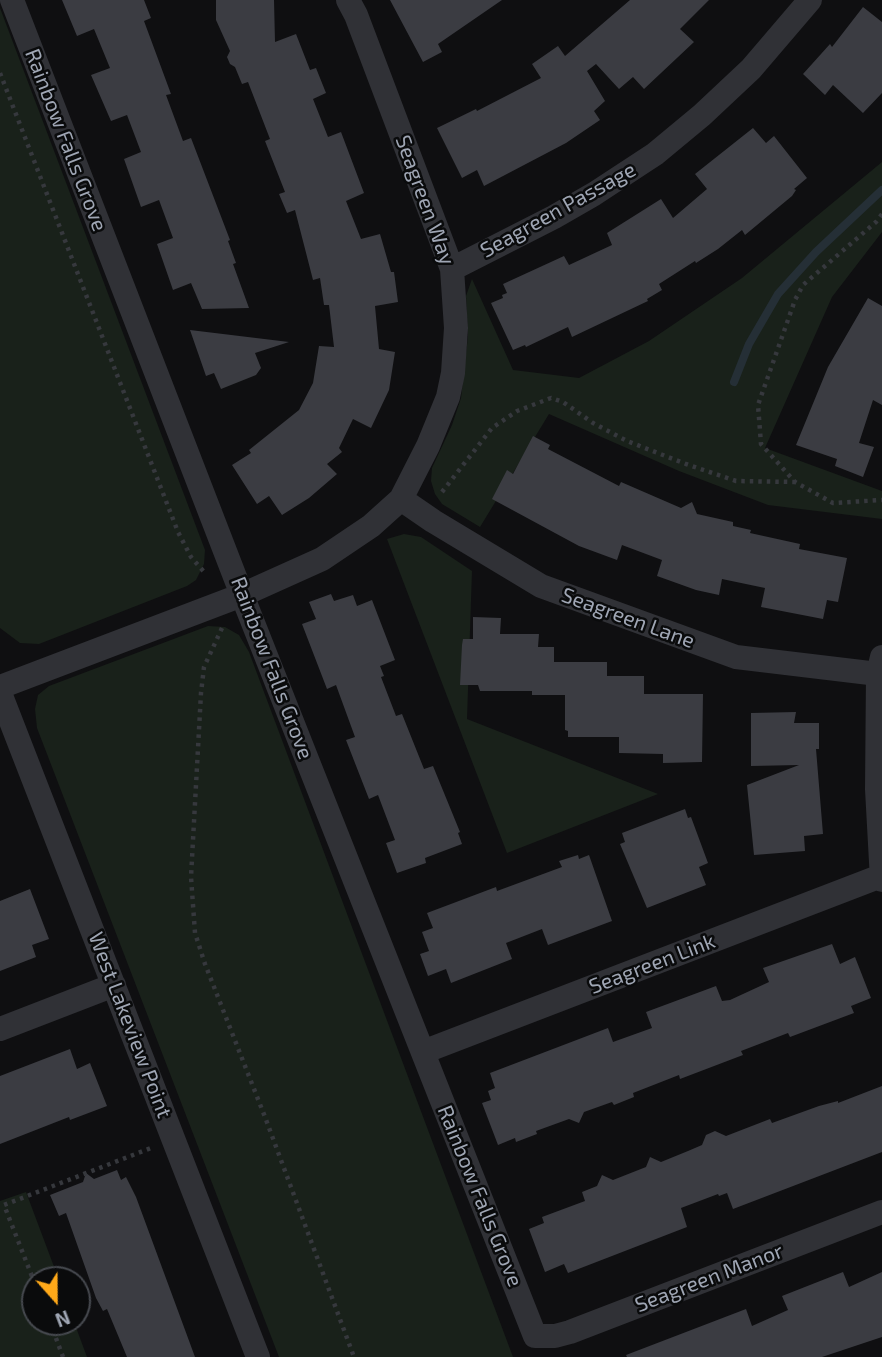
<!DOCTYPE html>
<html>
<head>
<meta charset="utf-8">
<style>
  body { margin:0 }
  #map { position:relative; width:882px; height:1357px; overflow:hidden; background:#0f0f11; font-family:"Exo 2",sans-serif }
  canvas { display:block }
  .north { position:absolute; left:21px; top:1266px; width:70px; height:70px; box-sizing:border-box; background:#0a0b0c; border:2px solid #46494f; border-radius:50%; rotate:159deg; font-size:19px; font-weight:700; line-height:28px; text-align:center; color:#9fa6b4 }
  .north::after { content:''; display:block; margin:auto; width:24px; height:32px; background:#ffa919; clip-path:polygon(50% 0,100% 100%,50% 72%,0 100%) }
</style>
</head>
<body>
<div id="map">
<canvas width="882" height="1357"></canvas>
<div class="north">N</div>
</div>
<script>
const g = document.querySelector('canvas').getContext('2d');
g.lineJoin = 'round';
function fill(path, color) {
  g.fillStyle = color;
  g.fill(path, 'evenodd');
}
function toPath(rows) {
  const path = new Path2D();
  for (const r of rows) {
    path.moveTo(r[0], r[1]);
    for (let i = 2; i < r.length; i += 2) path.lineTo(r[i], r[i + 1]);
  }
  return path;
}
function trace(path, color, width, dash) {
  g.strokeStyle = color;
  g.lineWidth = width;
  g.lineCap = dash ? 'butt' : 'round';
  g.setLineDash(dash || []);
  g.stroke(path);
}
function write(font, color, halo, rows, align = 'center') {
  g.font = font + ' "Exo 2",sans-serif';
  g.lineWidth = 5;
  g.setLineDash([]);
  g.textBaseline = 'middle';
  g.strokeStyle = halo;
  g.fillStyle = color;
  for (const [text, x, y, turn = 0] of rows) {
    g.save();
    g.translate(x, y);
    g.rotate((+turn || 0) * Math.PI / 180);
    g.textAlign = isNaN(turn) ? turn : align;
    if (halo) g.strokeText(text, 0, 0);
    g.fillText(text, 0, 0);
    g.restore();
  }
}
const green = toPath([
  [0,8,205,550,204,564,196,580,187,586,39,644,20,643,0,628],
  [882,162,882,232,832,297,765,448,882,491,882,519,768,505,679,471,549,414,480,527,442,504,435,494,431,481,432,468,452,425,461,398,468,336,466,296,472,279,513,370,579,378,649,341,742,278],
  [404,534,421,537,472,571,467,719,658,794,507,853,387,539],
  [208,626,225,627,239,635,249,652,513,1357,279,1357,37,728,35,709,38,695,49,686],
  [26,1192,59,1280,35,1280,35,1322,74,1322,87,1357,0,1357,0,1201]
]);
const stream = toPath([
  [734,382,749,344,778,294,816,252,882,190]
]);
const building = toPath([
  [62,0,144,0,151,18,144,21,171,94,166,95,183,141,191,138,230,240,228,241,236,263,233,264,249,308,202,309,191,283,173,290,157,244,173,238,159,200,141,207,124,159,141,152,127,115,111,121,91,75,110,68,94,29,77,36],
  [216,0,274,0,275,42,296,34,310,70,316,68,326,93,313,99,328,137,341,132,364,193,346,201,361,239,380,234,391,272,394,272,398,302,375,306,379,349,395,352,389,390,371,428,353,419,339,448,342,452,327,464,337,474,309,498,282,515,269,496,257,504,232,465,251,453,249,450,299,410,313,383,319,346,334,347,329,305,324,305,320,278,313,280,295,210,287,213,279,194,285,192,265,141,270,139,248,82,242,84,235,67,230,64,227,57,230,51,216,20],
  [390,0,502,0,438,44,442,52,423,62],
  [630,0,709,0,680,29,694,42,644,89,633,77,619,89,596,64,587,71,605,101,594,111,600,120,566,143,484,186,477,170,462,178,437,128,476,109,477,111,541,78,532,64,558,46,565,56],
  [863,7,882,22,882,93,863,113,833,85,825,95,803,74,830,44,832,47],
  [753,128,766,143,774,136,807,178,794,189,796,190,792,196,745,235,742,230,718,249,696,263,695,261,659,284,662,290,647,299,648,301,572,337,568,327,526,347,525,345,513,350,491,303,503,298,502,295,507,293,503,284,564,256,569,265,612,245,607,233,661,199,673,218,707,189,695,174],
  [868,298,882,306,882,405,873,400,859,443,874,447,863,477,835,466,837,459,796,445,828,367],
  [190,330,289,342,255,353,261,368,256,375,221,389,214,373,206,376],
  [533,436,550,445,548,449,619,486,621,482,681,508,692,502,697,514,733,522,733,526,751,530,750,533,800,544,799,549,847,558,838,602,827,600,823,619,761,607,765,588,722,579,719,595,696,590,657,576,662,560,622,545,617,560,579,546,492,499,507,470,513,474],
  [331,594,334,601,353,595,357,606,372,600,395,660,380,666,384,676,381,677,396,716,402,714,424,769,433,766,460,832,458,833,462,844,425,858,426,863,397,873,386,843,395,840,378,795,369,799,346,740,355,737,336,685,327,689,302,624,316,619,309,602],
  [473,617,501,618,500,634,539,634,538,647,554,647,554,662,607,662,607,676,644,676,644,694,703,694,702,762,663,763,663,754,619,753,619,737,568,737,568,731,565,730,565,695,532,695,532,691,480,691,478,685,460,685,462,645,463,639,473,639],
  [796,712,794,723,819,723,819,749,816,749,823,834,804,836,805,851,754,855,747,785,799,765,751,766,751,713],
  [685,809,688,818,691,817,708,863,699,867,706,885,647,908,620,844,625,842,622,833],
  [578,855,579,859,589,855,612,921,548,945,542,929,506,943,512,959,451,983,446,969,428,976,420,954,429,951,422,932,433,928,427,913,496,887,497,891,562,867,559,861],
  [30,889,49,939,32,945,36,957,0,971,0,901],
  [832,944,840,964,855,957,871,998,851,1006,854,1013,790,1037,788,1033,741,1051,743,1055,680,1079,679,1075,633,1093,634,1097,614,1105,612,1102,584,1112,579,1123,569,1119,536,1131,537,1134,516,1142,515,1138,498,1145,482,1103,491,1100,488,1091,495,1088,490,1073,608,1028,613,1042,652,1028,646,1012,716,986,722,1001,730,1000,769,982,763,968],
  [70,1049,77,1069,90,1063,107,1106,70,1120,69,1117,0,1144,0,1076],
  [882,1086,882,1152,733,1209,727,1193,719,1196,718,1194,681,1208,687,1227,568,1273,564,1264,545,1272,529,1229,544,1223,542,1217,585,1201,582,1192,597,1186,602,1175,613,1180,646,1167,650,1157,661,1162,688,1151,702,1145,706,1135,715,1131,726,1136,770,1119,772,1123,819,1106,838,1101,838,1103],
  [117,1170,121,1180,126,1177,136,1197,195,1357,127,1357,107,1309,103,1311,96,1298,66,1213,59,1216,50,1195,83,1182,86,1173,94,1179],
  [843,1272,849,1287,882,1272,882,1337,822,1357,627,1357,626,1355,746,1309,752,1326,788,1310,782,1296]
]);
const path = toPath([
  [0,73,178,532,191,557,205,573],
  [882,214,876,222,803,285,795,300,758,405,761,444,795,482,833,503,882,500],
  [442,492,492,428,517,411,551,398,563,402,593,423,627,441,686,464,736,481,795,482],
  [222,628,204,667,201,693,191,877,195,933,205,964,265,1117,354,1357],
  [35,1284,4,1205,151,1148],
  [50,1322,63,1357]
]);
const minor = toPath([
  [12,0,242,595,535,1336,555,1336,570,1332,882,1212],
  [452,269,554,217,594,194,655,154,702,115,751,69,810,0],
  [401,499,433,521,541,586,736,657,878,674],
  [882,657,878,674,877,789,882,880],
  [0,687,242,595,322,559,371,526,401,499,428,446,448,397,453,373,456,328,452,269,356,15,348,0],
  [0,693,258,1357],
  [0,1029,114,985],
  [423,1052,881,876]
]);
const streetNames = [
  ["Rainbow Falls Grove",66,140,69],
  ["Seagreen Way",425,200,70],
  ["Seagreen Passage",558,210,-29],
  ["Seagreen Lane",628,618,20],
  ["Rainbow Falls Grove",272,668,69],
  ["Seagreen Link",652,964,-21],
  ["West Lakeview Point",130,1025,69],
  ["Rainbow Falls Grove",480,1196,68],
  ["Seagreen Manor",709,1278,-21]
];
fill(green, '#19211a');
trace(stream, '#252f36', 8);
fill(building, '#3b3c42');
trace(path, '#36383d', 4.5, [3.5, 5]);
trace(minor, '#303136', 24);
write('21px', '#9fa6b4', '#0a0b0c', streetNames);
</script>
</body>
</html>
